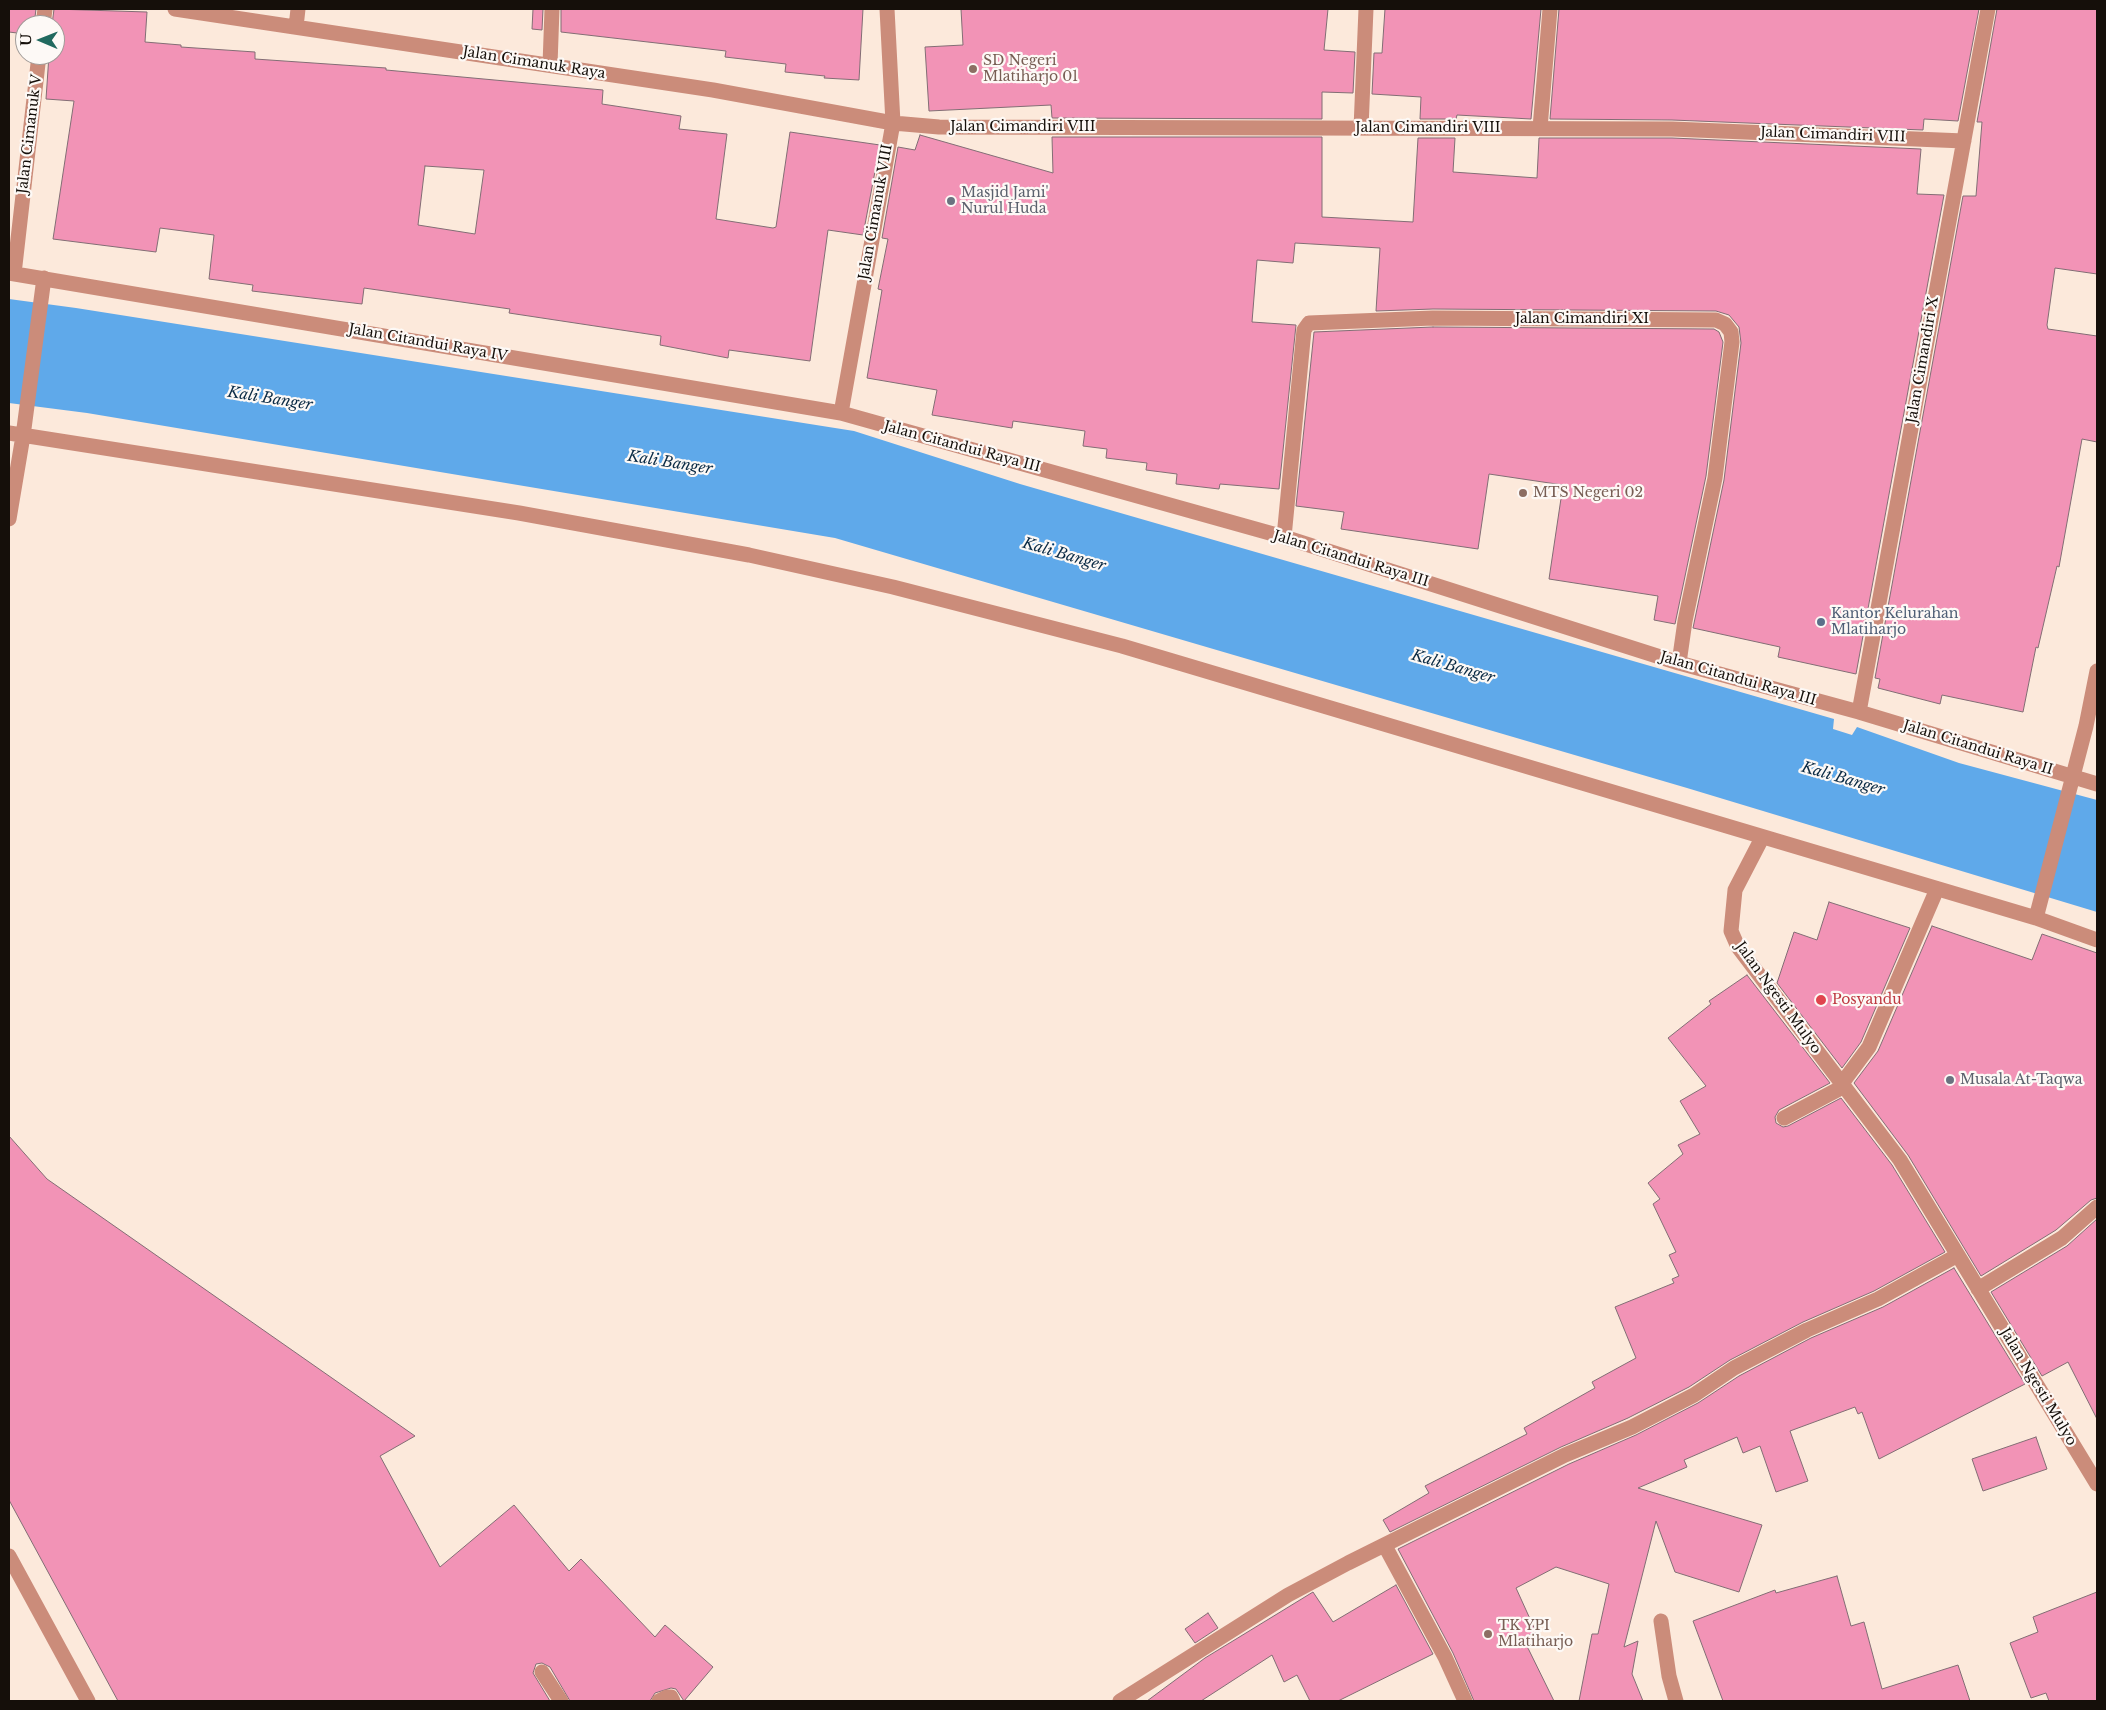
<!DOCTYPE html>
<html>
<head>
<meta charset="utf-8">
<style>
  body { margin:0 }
  #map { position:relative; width:2106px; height:1710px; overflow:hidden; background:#fce9db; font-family:"Libre Baskerville",serif }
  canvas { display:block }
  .frame { position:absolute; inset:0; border:10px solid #150f0a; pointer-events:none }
  .north { position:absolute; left:15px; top:15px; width:50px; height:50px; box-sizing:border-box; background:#fdf9f6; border:1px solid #a09b98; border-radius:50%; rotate:271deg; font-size:14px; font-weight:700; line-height:20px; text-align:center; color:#150f0a }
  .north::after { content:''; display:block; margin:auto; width:18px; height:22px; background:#21695f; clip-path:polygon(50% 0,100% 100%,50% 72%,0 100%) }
</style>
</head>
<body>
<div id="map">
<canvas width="2106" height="1710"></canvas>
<div class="frame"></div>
<div class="north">U</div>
</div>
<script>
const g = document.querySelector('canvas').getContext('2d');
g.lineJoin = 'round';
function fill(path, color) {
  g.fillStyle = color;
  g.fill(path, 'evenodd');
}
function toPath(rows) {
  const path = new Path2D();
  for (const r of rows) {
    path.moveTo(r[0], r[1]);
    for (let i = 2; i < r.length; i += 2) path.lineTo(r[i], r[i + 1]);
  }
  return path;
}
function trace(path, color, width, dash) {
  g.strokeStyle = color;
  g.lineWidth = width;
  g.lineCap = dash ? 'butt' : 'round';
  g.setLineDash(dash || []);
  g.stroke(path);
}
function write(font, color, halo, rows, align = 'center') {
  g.font = font + ' "Libre Baskerville",serif';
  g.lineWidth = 4.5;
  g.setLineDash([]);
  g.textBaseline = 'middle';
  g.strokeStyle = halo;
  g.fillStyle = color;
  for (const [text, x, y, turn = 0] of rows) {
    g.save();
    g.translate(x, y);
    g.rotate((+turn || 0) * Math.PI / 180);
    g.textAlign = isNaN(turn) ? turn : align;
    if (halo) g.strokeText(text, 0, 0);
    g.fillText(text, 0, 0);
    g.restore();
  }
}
const water = toPath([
  [9,299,76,308,854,431,1020,484,1834,719,1833,729,1852,735,1857,727,1959,763,2097,800,2097,912,1687,788,835,538,87,413,9,403]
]);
const building = toPath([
  [9,9,36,9,34,25,25,25,25,34,9,32,9,9],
  [54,9,147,12,145,42,181,45,181,47,255,52,255,59,386,68,386,70,603,90,602,104,681,116,679,129,727,134,716,219,773,228,776,227,790,132,880,145,863,235,828,230,810,361,729,350,728,358,660,345,661,336,509,313,510,309,364,288,362,304,252,291,253,285,209,279,214,235,160,228,156,252,53,239,74,101,46,99,49,55,55,55,55,25,52,25,54,9],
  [425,166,484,170,475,234,418,225,425,166],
  [533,9,543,9,542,30,532,29,533,9],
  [561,9,863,9,859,80,824,78,825,76,785,72,786,64,725,57,726,51,561,32,561,9],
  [961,9,1328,9,1324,50,1355,52,1353,93,1322,92,1322,119,1052,118,1051,105,929,111,925,47,963,45,961,9],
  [1385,9,1541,9,1531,119,1457,115,1456,119,1420,119,1421,97,1372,94,1374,53,1382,53,1385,9],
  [1559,9,1979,9,1958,121,1924,119,1923,130,1672,120,1550,119,1559,9],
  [1997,9,2097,9,2097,274,2055,268,2047,325,2048,329,2097,336,2097,442,2082,439,2059,567,2057,566,2038,648,2036,647,2023,712,1942,695,1940,704,1878,688,1880,679,1875,678,1963,196,1976,196,1982,122,1977,122,1997,9],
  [920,135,1053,173,1052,137,1322,137,1322,217,1413,222,1418,138,1455,138,1453,172,1537,178,1539,138,1672,138,1921,149,1917,194,1944,195,1856,674,1778,657,1780,647,1693,628,1724,480,1741,343,1739,327,1729,315,1716,311,1433,309,1376,311,1380,248,1295,243,1293,263,1257,260,1252,322,1296,325,1279,489,1220,484,1219,489,1176,484,1177,474,1146,470,1147,463,1106,458,1107,449,1083,446,1085,431,1013,421,1012,428,932,415,937,390,867,378,882,290,878,289,888,239,882,238,898,147,915,150,920,135],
  [1433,327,1714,329,1719,332,1723,342,1706,476,1675,624,1654,620,1658,596,1549,579,1563,485,1489,474,1478,549,1341,529,1344,512,1296,506,1314,332,1433,327],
  [1829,902,1910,928,1861,1042,1842,1068,1777,983,1794,932,1817,940,1829,902],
  [1932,926,2032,960,2042,934,2097,953,2097,1198,2091,1200,2056,1230,1981,1276,1908,1155,1854,1083,1878,1051,1932,926],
  [1747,975,1830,1083,1779,1110,1775,1117,1776,1123,1783,1127,1788,1126,1841,1098,1892,1165,1945,1252,1874,1291,1803,1322,1730,1360,1689,1387,1628,1418,1561,1447,1390,1532,1383,1520,1429,1493,1425,1486,1527,1434,1524,1428,1595,1388,1592,1382,1636,1358,1615,1307,1674,1283,1672,1279,1679,1276,1669,1255,1676,1252,1653,1204,1660,1199,1648,1183,1683,1154,1678,1145,1700,1134,1680,1101,1706,1086,1668,1038,1711,1004,1709,1001,1747,975],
  [9,1136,47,1179,415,1436,380,1456,440,1567,514,1505,569,1571,581,1559,655,1637,665,1625,713,1667,684,1701,676,1689,671,1688,655,1693,650,1701,570,1701,550,1667,542,1663,536,1664,533,1673,550,1701,118,1701,9,1500,9,1136],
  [2097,1219,2097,1419,2068,1362,2042,1376,1991,1292,2067,1246,2097,1219],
  [1954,1268,2025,1384,1879,1459,1862,1412,1858,1414,1855,1407,1790,1431,1808,1481,1776,1492,1760,1446,1743,1453,1737,1437,1684,1460,1687,1467,1638,1488,1762,1525,1739,1592,1675,1572,1656,1521,1624,1647,1638,1641,1632,1674,1643,1701,1579,1701,1592,1634,1598,1634,1609,1584,1556,1567,1516,1588,1536,1632,1523,1638,1554,1701,1474,1701,1453,1653,1398,1549,1569,1464,1636,1435,1698,1403,1739,1376,1811,1338,1883,1307,1954,1268],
  [2036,1437,2047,1469,1983,1491,1972,1459,2036,1437],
  [1837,1576,1851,1626,1864,1622,1882,1689,1958,1665,1970,1701,1723,1701,1693,1621,1775,1590,1776,1593,1837,1576],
  [1396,1585,1433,1654,1338,1701,1310,1701,1297,1675,1284,1682,1272,1655,1201,1701,1147,1701,1205,1658,1313,1592,1333,1622,1396,1585],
  [2097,1592,2097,1701,2049,1701,2046,1693,2031,1698,2010,1643,2038,1632,2033,1617,2097,1592],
  [1208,1613,1218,1628,1195,1643,1185,1629,1208,1613]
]);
const minor = toPath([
  [175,9,713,90,893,123,939,127,1672,129,1964,141],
  [43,25,45,9],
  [296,27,298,9],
  [550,65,552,9],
  [1361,128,1366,9],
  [1540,128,1550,9],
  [9,273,841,413,1284,537,1679,663,1859,712,2097,784],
  [14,274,39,55],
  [841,413,893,123,887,9],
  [9,433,519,513,749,555,893,587,1122,646,2036,918,2097,940],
  [9,519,23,436,44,278],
  [1284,537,1304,330,1309,323,1433,318,1716,320,1725,324,1731,332,1732,342,1715,478,1685,621,1679,663],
  [1859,712,1988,9],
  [1762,838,1735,890,1731,931,1738,947,1900,1160,2097,1484],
  [2036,918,2086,726,2097,671],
  [1784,1118,1837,1090,1869,1047,1937,889],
  [1978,1289,2062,1238,2097,1207],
  [1385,1546,1445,1657,1465,1701],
  [9,1556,88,1701],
  [1661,1621,1669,1676,1676,1701],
  [542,1672,561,1701],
  [659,1701,667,1697,671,1697,673,1701],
  [1120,1701,1288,1595,1348,1563,1565,1455,1632,1427,1694,1395,1734,1368,1807,1330,1878,1299,1958,1255]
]);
const markers = [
  [973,69,5,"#8d6e63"],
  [951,201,5,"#6b7280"],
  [1523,493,5,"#8d6e63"],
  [1821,622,5,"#5c6f8a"],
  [1821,1000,6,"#e0444e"],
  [1950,1080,5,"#6b7280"],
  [1488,1634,5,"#8d6e63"]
];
const educationNames = [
  ["SD Negeri",983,61],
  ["Mlatiharjo 01",983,77],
  ["MTS Negeri 02",1533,493],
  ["TK YPI",1498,1626],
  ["Mlatiharjo",1498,1642]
];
const streetNames = [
  ["Jalan Cimanuk Raya",534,63,9],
  ["Jalan Cimandiri VIII",1023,127],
  ["Jalan Cimandiri VIII",1428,128],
  ["Jalan Cimanuk V",30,134,-83],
  ["Jalan Cimandiri VIII",1833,135,2],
  ["Jalan Cimanuk VIII",876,212,-80],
  ["Jalan Cimandiri XI",1582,319],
  ["Jalan Citandui Raya IV",428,343,10],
  ["Jalan Cimandiri X",1923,360,-80],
  ["Jalan Citandui Raya III",962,447,15],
  ["Jalan Citandui Raya III",1351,559,17],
  ["Jalan Citandui Raya III",1738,679,16],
  ["Jalan Citandui Raya II",1978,748,17],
  ["Jalan Ngesti Mulyo",1778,998,54],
  ["Jalan Ngesti Mulyo",2038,1387,59]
];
const worshipNames = [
  ["Masjid Jami'",961,193],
  ["Nurul Huda",961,209],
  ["Musala At-Taqwa",1960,1080]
];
const serviceNames = [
  ["Kantor Kelurahan",1831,614],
  ["Mlatiharjo",1831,630]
];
const healthNames = [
  ["Posyandu",1832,1000]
];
const waterNames = [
  ["Kali Banger",270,399,9],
  ["Kali Banger",670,463,9],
  ["Kali Banger",1064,555,16],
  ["Kali Banger",1453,667,16],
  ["Kali Banger",1843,779,16]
];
fill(water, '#5fa9ea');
fill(building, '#f293b6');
trace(building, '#826d74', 1);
trace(minor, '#cb8c7a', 15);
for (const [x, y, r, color] of markers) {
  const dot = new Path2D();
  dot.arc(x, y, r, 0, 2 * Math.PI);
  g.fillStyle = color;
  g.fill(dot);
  trace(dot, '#fdf9f6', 2);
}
write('14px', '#785e54', '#fdf9f6', educationNames, 'left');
write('14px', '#150f0a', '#fdf9f6', streetNames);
write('14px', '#5b616d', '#fdf9f6', worshipNames, 'left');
write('14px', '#4e5e75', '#fdf9f6', serviceNames, 'left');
write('14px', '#be3a42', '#fdf9f6', healthNames, 'left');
write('italic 15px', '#0b2b45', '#fdf9f6', waterNames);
</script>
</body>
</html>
